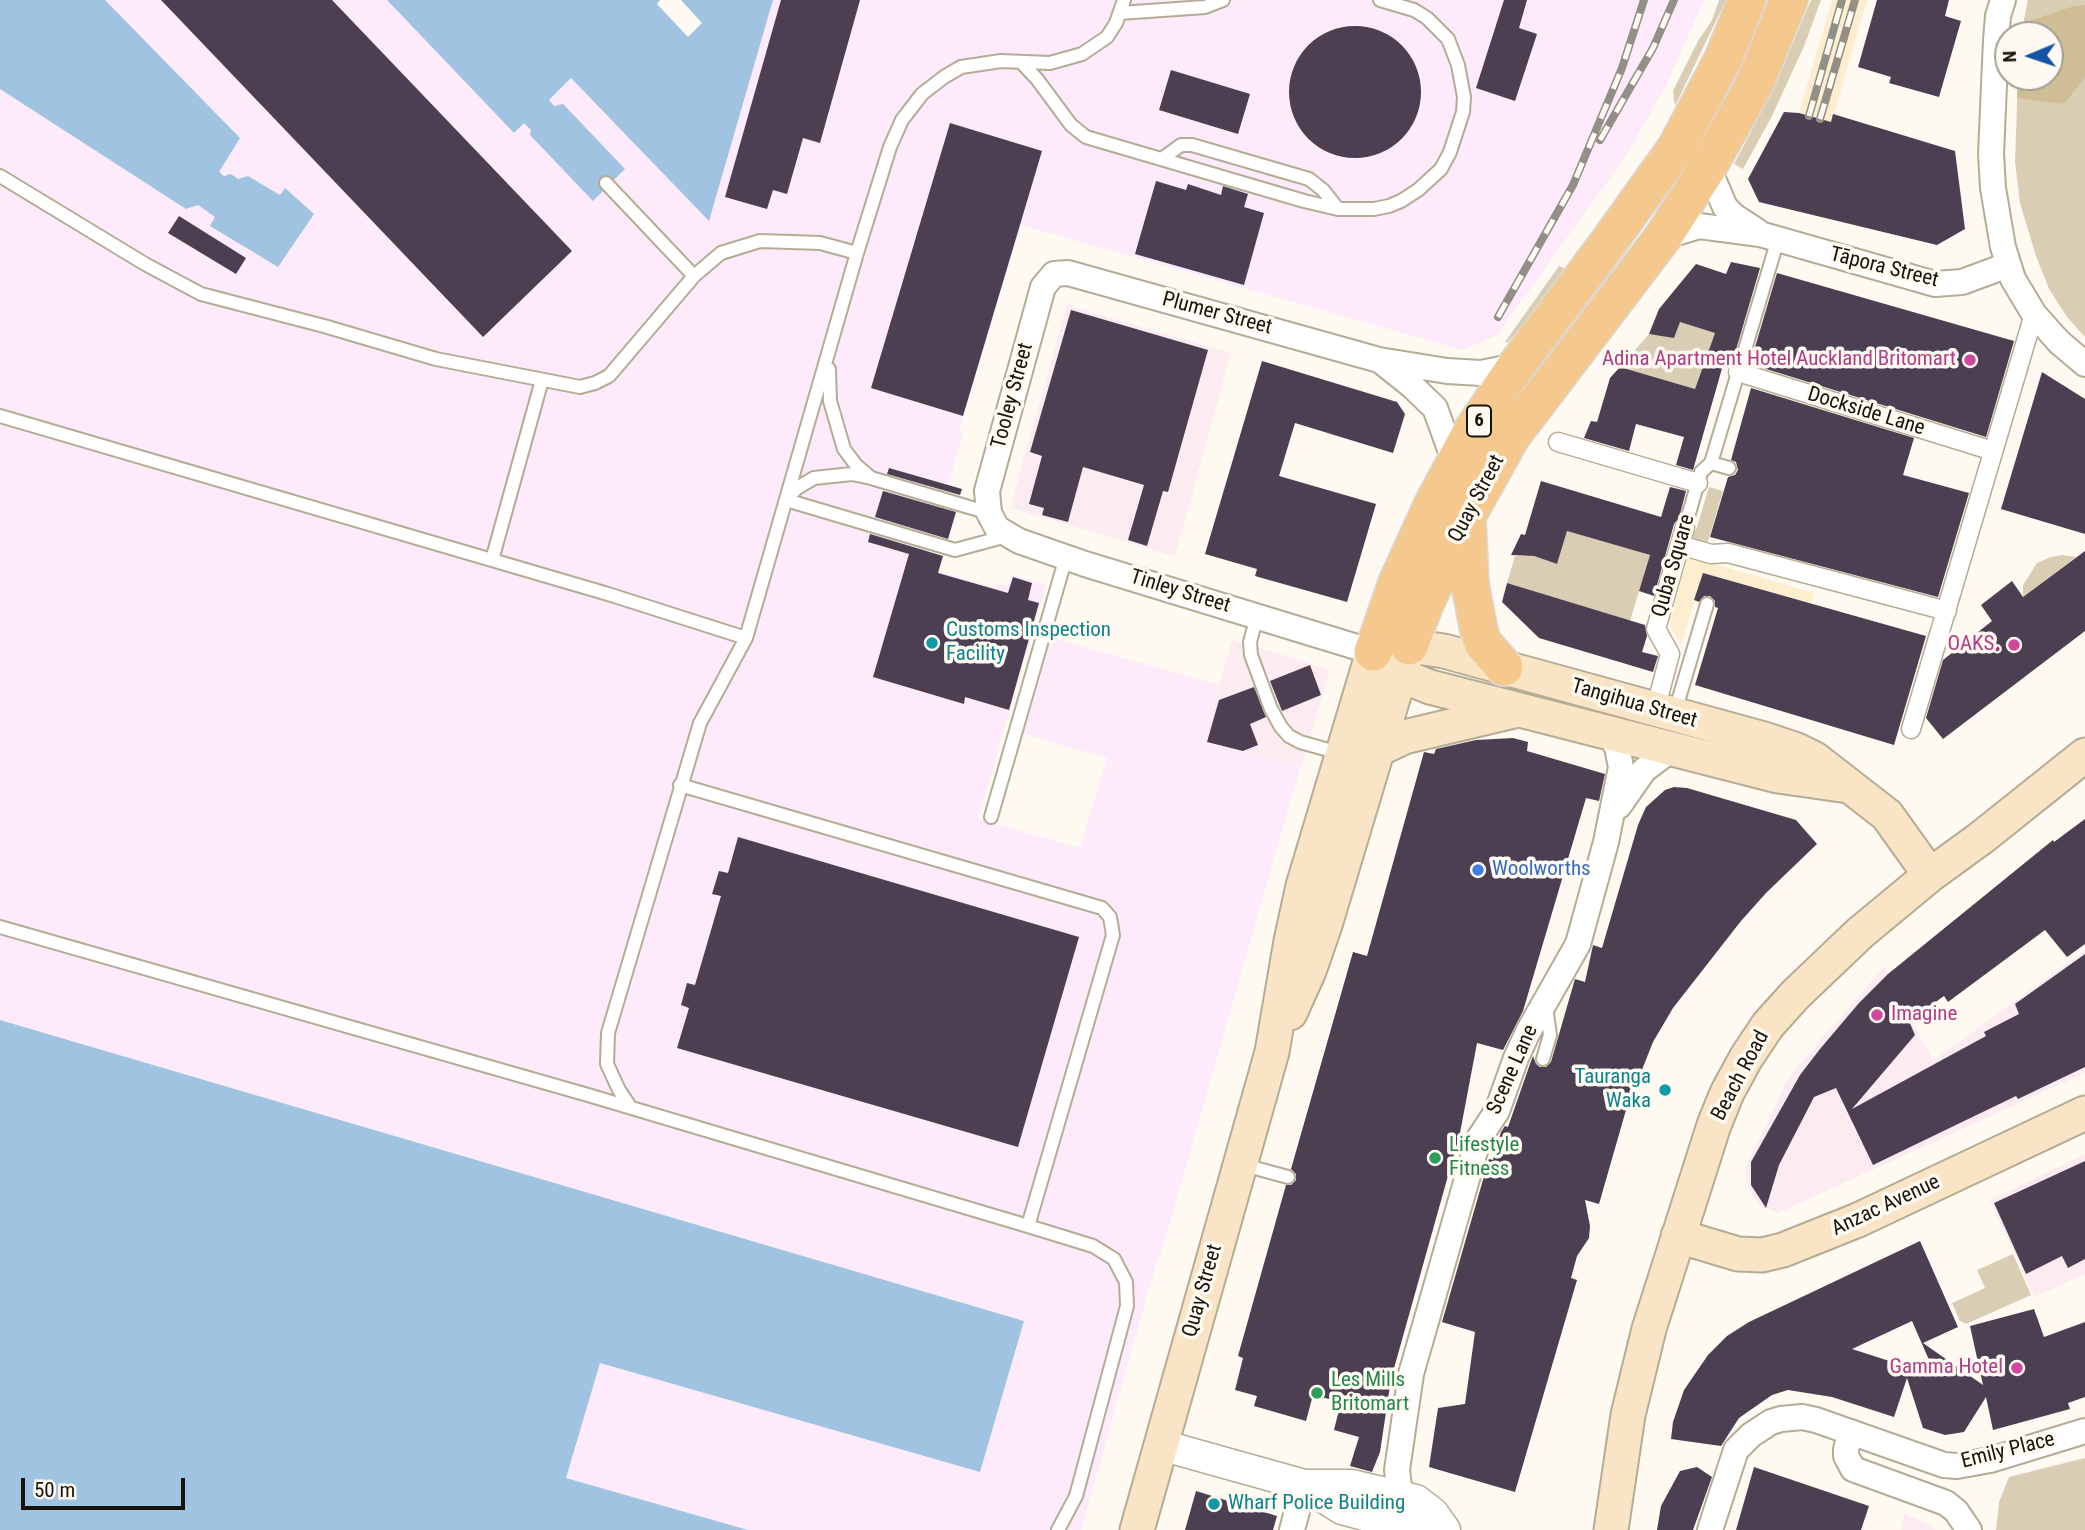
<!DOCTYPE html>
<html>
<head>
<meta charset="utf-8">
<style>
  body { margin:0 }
  #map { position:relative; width:2085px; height:1530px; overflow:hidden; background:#fefaf1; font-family:"Roboto Condensed",sans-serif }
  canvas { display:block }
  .north { position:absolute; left:1994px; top:21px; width:70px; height:70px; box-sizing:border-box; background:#fefaf1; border:2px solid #a19e95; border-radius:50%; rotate:268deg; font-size:19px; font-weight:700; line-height:28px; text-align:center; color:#16130a }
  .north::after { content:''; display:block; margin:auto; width:24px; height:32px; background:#1554a5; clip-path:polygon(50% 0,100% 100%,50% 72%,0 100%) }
  .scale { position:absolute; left:21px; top:1478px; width:164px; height:32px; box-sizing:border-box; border:4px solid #16130a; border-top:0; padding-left:9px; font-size:21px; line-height:24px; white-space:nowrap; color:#16130a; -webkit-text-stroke:5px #fefaf1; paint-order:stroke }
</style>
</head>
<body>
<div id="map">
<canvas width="2085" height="1530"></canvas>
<div class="north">N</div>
<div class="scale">50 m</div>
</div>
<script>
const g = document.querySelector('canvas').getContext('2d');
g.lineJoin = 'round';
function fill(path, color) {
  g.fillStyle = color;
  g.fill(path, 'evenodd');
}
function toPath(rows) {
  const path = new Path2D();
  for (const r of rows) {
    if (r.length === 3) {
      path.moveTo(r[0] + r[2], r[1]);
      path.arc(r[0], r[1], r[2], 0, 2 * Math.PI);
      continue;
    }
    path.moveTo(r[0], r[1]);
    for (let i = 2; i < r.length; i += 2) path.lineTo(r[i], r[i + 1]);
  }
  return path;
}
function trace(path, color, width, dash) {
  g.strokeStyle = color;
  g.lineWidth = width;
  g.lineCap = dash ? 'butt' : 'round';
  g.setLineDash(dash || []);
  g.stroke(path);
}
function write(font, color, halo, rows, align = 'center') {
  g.font = font + ' "Roboto Condensed",sans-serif';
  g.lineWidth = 7;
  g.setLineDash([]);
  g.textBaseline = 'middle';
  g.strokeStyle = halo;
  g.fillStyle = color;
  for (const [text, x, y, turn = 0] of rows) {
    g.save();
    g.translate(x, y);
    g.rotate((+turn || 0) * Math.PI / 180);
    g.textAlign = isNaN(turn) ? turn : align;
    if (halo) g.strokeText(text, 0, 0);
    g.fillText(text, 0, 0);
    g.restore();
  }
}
const commercial = toPath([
  [1067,305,1231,353,1175,556,1010,508],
  [1232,640,1326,668,1329,674,1301,768,1204,742],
  [2085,950,2085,1073,1778,1213,1760,1205,1750,1192,1745,1174,1747,1164,1789,1077,1884,967,1933,1061],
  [2085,1154,2085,1274,2034,1297,1990,1200],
  [1904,1513,1931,1526,1934,1530,1901,1530]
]);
const industrial = toPath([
  [104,0,387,0,514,133,524,123,531,130,554,106,549,100,571,78,709,220,773,0,1704,0,1666,85,1627,154,1497,335,1463,350,1021,225,959,431,963,433,923,567,996,588,998,584,1008,586,1012,575,1046,585,978,819,1080,848,1107,758,1023,734,1052,638,1219,685,1204,742,1300,768,1160,1257,1158,1257,1081,1530,748,1530,566,1478,600,1363,980,1472,1024,1321,0,1020,0,89,186,209,197,205,216,217,211,226,278,267,285,188,280,195,248,176,238,180,218,172,240,138]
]);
const built = toPath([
  [1832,0,1867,0,1831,124,1799,113],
  [1688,556,1814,593,1811,603,1703,573,1681,645,1669,625]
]);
const green = toPath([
  [1719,0,1726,0,1675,106,1673,91,1698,41,1712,20],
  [1811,0,1821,0,1805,44,1772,116,1743,169,1734,164,1774,88],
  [2028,0,2085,0,2085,337,2067,317,2049,289,2036,256,2020,203,2015,162,2018,77,2050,77,2050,35,2021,35],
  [1559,266,1564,268,1563,273,1530,320,1507,343,1505,342],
  [1680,322,1715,333,1695,389,1620,367,1649,334,1674,337],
  [1709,487,1723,491,1707,545,1690,540,1693,530,1696,530],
  [1567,531,1650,555,1630,621,1507,583,1515,556,1534,556,1557,564],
  [2063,555,2076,557,2023,597,2023,585,2037,563,2051,557],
  [2013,1254,2031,1295,1966,1324,1960,1321,1952,1303,1985,1288,1977,1270],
  [2085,1458,2085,1530,1996,1530,1999,1502,2009,1477]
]);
const forest = toPath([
  [2085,5,2085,77,2064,104,2017,98,2018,77,2050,77,2050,35,2021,35,2023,23,2074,6]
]);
const water = toPath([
  [0,0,105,0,240,138,219,172,224,176,231,174,238,179,248,176,280,195,285,188,314,214,278,267,210,226,215,217,198,205,186,209,0,89],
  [387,0,773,0,709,221,571,78,549,100,554,106,563,104,625,169,593,201,530,135,531,130,524,123,514,133],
  [0,1020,1024,1321,980,1472,600,1363,566,1478,748,1530,0,1530]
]);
const pier = toPath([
  [660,0,681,0,702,23,688,37,657,4]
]);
const building = toPath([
  [161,0,332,0,572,251,483,337],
  [781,0,860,0,820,143,803,138,787,194,773,190,767,209,725,197],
  [1504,0,1527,0,1519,28,1537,34,1515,101,1476,88],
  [1877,0,1949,0,1945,16,1961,21,1939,97,1889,83,1891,77,1858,67],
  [1355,92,66],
  [1171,70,1250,94,1238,134,1159,110],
  [1784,112,1799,113,1831,122,1833,114,1955,151,1965,229,1937,245,1759,202,1748,179],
  [950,123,1042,151,963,416,871,388],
  [1156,181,1186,190,1188,184,1221,195,1223,186,1248,194,1244,207,1264,213,1244,285,1135,254],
  [179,216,246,258,236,274,168,233],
  [1731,262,1760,268,1733,360,1725,358,1693,470,1676,465,1684,437,1636,424,1629,451,1584,438,1591,421,1597,422,1610,378,1620,367,1695,389,1715,333,1680,322,1674,338,1649,334,1659,309,1696,264,1726,274],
  [1777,273,2014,341,1986,437,1750,364],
  [1071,310,1208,350,1168,492,1163,491,1147,546,1128,540,1144,485,1083,467,1068,522,1042,515,1044,508,1029,504,1042,456,1030,452],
  [1262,361,1397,402,1405,414,1393,453,1295,423,1279,476,1376,504,1347,602,1255,576,1257,569,1205,554],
  [2042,372,2085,399,2085,534,2001,509],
  [1751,388,1914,438,1903,475,1969,493,1938,597,1710,537,1728,477,1735,475,1738,470,1736,462,1731,460],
  [889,468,962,489,960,495,887,474],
  [1541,481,1661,517,1670,487,1686,491,1679,518,1674,524,1654,596,1639,591,1650,555,1567,531,1557,564,1534,556,1511,555,1521,534,1525,535],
  [883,491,956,512,948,539,875,517],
  [870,534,943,556,938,573,1008,593,1013,577,1032,583,1028,600,1039,603,1009,710,965,697,964,704,873,677,909,554,868,542],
  [2085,551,2085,631,1943,739,1926,718,1943,660,1992,621,1981,605,2012,581,2023,597],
  [1703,573,1926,636,1894,745,1695,685,1718,608,1715,607,1715,601,1710,596,1704,596,1699,602,1694,600],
  [1507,583,1645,625,1647,636,1642,652,1658,656,1653,672,1539,638,1502,602],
  [1310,665,1321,695,1282,711,1270,681],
  [1254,687,1266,717,1250,724,1258,745,1243,751,1207,742,1219,700],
  [1513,738,1528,742,1527,751,1605,774,1599,801,1586,798,1523,1011,1503,1050,1477,1043,1460,1133,1391,1379,1380,1452,1372,1472,1350,1466,1359,1437,1334,1430,1341,1402,1313,1395,1306,1421,1254,1406,1257,1396,1235,1390,1243,1358,1238,1356,1286,1185,1291,1185,1296,1180,1296,1174,1291,1169,1353,952,1367,956,1424,752,1434,754,1436,749,1476,740],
  [1674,787,1687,788,1796,820,1817,844,1766,893,1741,921,1673,1008,1653,1042,1626,1110,1599,1204,1585,1200,1590,1226,1589,1238,1577,1256,1571,1278,1577,1280,1515,1492,1429,1467,1438,1408,1465,1404,1475,1332,1442,1322,1489,1159,1493,1160,1501,1132,1505,1126,1508,1127,1530,1064,1533,1056,1536,1064,1540,1067,1546,1067,1551,1062,1575,979,1585,982,1593,945,1602,948,1638,825,1646,807,1665,790],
  [2085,819,2085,944,2067,957,2045,930,1948,1002,1944,996,1909,1021,1915,1035,1852,1109,1986,1036,1984,1032,2019,1014,2015,1004,2085,954,2085,1067,2018,1099,2016,1096,1873,1165,1836,1088,1814,1097,1779,1165,1766,1208,1751,1185,1751,1162,1800,1075,1820,1049,1859,1003,1888,974,2053,840,2054,842],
  [738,837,1079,937,1018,1147,677,1048,689,1008,681,1005,687,983,695,985,721,896,712,894,719,871,728,873],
  [2085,1161,2085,1259,2068,1268,2062,1256,2026,1274,1994,1203],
  [1920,1241,1958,1327,1923,1343,1983,1385,1970,1326,2034,1309,2044,1337,2085,1322,2085,1397,2068,1403,2070,1409,1993,1430,1986,1397,1964,1432,1945,1435,1923,1428,1907,1378,1894,1417,1832,1397,1788,1390,1772,1395,1739,1418,1721,1446,1671,1439,1673,1422,1684,1390,1708,1355,1727,1336,1749,1322],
  [1912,1321,1936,1376,1852,1349],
  [1697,1467,1712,1477,1693,1530,1657,1530,1661,1506,1680,1471],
  [1754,1467,1869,1506,1861,1530,1736,1530],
  [1196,1491,1277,1516,1273,1530,1185,1530]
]);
const service = toPath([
  [1120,13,1205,7,1223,0],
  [1021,62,1037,79,1071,125,1086,137,1304,201,1338,209,1374,209,1389,206,1401,201,1418,190,1441,169,1450,152,1463,112,1464,97,1458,65,1448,39,1427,18,1414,10,1380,0],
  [1163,158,1181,145,1192,145,1309,179,1323,190,1338,209],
  [0,176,145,264,201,294,324,326,436,359,580,387,595,383,609,376,694,276,721,253,760,241,820,243,857,253],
  [606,183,694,276],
  [829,369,830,401,844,449,856,465,871,478,989,513],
  [0,416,608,594,746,638],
  [1729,468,1711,463,1778,239],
  [871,478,852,474,814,478,797,488,786,500,955,550,1007,536],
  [1685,527,1701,472,1711,463],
  [492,560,542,380],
  [1257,616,1250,642,1251,655,1271,709,1281,727,1289,736,1300,742,1343,754],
  [1674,715,1707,604],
  [991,817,1066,557],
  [0,927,588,1095,1028,1226,1113,935,1110,917,1102,908,680,785],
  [1543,1059,1550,1035,1546,1007],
  [631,1108,619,1090,607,1064,608,1033,700,723,746,638,857,253,890,147,902,120,922,94,944,77,961,67,1001,61,1050,63,1082,54,1107,37,1116,23,1124,0],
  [1240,1164,1288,1177],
  [1028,1226,1093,1246,1114,1259,1126,1282,1127,1306,1076,1496,1058,1530]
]);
const pedestrian = toPath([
  [1738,372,1993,451],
  [1558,442,1698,483],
  [1680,545,1711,554,1728,553,1947,611],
  [1655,710,1670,654,1656,629,1685,527],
  [1911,729,2034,314]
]);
const minor = toPath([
  [2003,0,1998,16,1996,40,1991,154,1993,188,2003,247,2013,279,2034,314,2059,342,2085,364],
  [1708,167,1725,207,1734,216,1757,231],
  [1663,237,1699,226,1760,234,1935,284,1962,282,2008,265],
  [1382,362,1412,386,1435,408,1455,463],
  [1373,652,1085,564,1019,541,997,528,989,513,987,491,1043,287,1054,274,1068,273,1379,360,1447,371,1481,373,1516,366],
  [1619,806,1644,770,1672,749],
  [1851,1432,1846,1449,1846,1456,1853,1469,1946,1503,1956,1511,1969,1530],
  [1400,1495,1397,1470,1411,1374,1475,1151,1478,1140,1497,1111,1516,1058,1528,1032,1578,944,1606,842,1621,767,1617,747,1608,732],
  [1292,1530,1304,1485],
  [1710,1530,1736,1450,1751,1435,1771,1422,1781,1419,1802,1417,1816,1420,1944,1465,1957,1466,1990,1460,2085,1431]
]);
const tertiary = toPath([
  [1161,1445,1304,1485,1342,1509,1420,1530],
  [1305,1485,1352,1485,1416,1500,1433,1513,1445,1530]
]);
const secondary = toPath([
  [1383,650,1409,646,1444,651,1764,739,1797,750,1815,759,1887,815,1930,875],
  [1373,652,1400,675,1430,687,1778,776,1848,786],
  [1379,749,1404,737,1514,711],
  [1290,1013,1309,971,1325,925,1406,655],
  [1678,1236,1738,1254,1762,1255,1783,1250,1858,1220,2085,1113],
  [1137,1530,1272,1052,1291,941,1303,886,1373,652],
  [1611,1530,1628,1415,1649,1329,1714,1125,1727,1093,1746,1058,1768,1025,1795,995,1860,933,1930,875,1981,838,2085,755]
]);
const primary = toPath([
  [1467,520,1470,584,1479,631,1483,643,1504,667],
  [1409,646,1426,601,1467,516,1511,437,1663,237,1708,167,1754,85,1789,0],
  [1373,652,1397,583,1432,506,1472,431,1516,366,1608,243,1676,148,1723,59,1747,0]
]);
const rail = toPath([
  [1809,116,1842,0],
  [1820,119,1855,0],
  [1600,140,1653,48,1674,0],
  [1498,317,1573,185,1622,68,1644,0]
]);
const markers = [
  [1970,360,7,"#d1479c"],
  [932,643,7,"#0f9aa8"],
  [2014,645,7,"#d1479c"],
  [1478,870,7,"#3f7fe0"],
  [1877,1015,7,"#d1479c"],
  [1665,1090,7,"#0f9aa8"],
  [1435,1158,7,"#2e9e5b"],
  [2017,1368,7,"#d1479c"],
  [1317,1393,7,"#2e9e5b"],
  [1214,1504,7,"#0f9aa8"]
];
const shields = [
  [1479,421,24]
];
const shieldNames = [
  ["6",1479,421]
];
const streetNames = [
  ["Tāpora Street",1884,268,14],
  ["Plumer Street",1217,314,15],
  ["Tooley Street",1013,396,-75],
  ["Dockside Lane",1866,412,17],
  ["Quay Street",1477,499,-62],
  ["Quba Square",1674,566,-74],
  ["Tinley Street",1180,592,17],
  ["Tangihua Street",1634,704,16],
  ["Scene Lane",1513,1070,-66],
  ["Beach Road",1741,1076,-62],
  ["Anzac Avenue",1886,1206,-25],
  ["Quay Street",1203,1291,-74],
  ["Emily Place",2008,1451,-14]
];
const hotelNames = [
  ["Adina Apartment Hotel Auckland Britomart",1956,360],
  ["OAKS.",2000,645],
  ["Imagine",1891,1015,"left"],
  ["Gamma Hotel",2003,1368]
];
const cultureNames = [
  ["Customs Inspection",946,631],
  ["Facility",946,655],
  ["Tauranga",1651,1078,"right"],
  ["Waka",1651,1102,"right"],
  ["Wharf Police Building",1228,1504]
];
const shopNames = [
  ["Woolworths",1492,870]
];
const leisureNames = [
  ["Lifestyle",1449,1146],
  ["Fitness",1449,1170],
  ["Les Mills",1331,1381],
  ["Britomart",1331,1405]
];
fill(commercial, '#fcecf1');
fill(industrial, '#fdeafb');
fill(built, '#fceecf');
fill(green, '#d9ceb3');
fill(forest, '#cfbe95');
fill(water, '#9fc3e0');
fill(pier, '#fefaf1');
fill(building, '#4b3f51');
trace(service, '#b5ac95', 16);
trace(pedestrian, '#b5ac95', 21);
trace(minor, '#b5ac95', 28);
trace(tertiary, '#b5ac95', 33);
trace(secondary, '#b5ac95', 37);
trace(primary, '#dad9d8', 40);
trace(service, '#fff', 12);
trace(pedestrian, '#fff', 18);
trace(minor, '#fff', 24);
trace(tertiary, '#fff', 30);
trace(secondary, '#fae4c6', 33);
trace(primary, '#f5c88d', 37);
trace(rail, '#938f86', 8);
trace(rail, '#fefaf1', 5, [16]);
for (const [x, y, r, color] of markers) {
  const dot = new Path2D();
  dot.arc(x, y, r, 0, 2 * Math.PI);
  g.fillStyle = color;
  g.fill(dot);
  trace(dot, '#fefaf1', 2.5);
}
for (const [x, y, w] of shields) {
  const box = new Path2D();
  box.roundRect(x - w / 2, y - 15.5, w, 31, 5);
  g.fillStyle = '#fefaf1';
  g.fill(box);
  trace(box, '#16130a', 2);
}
write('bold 19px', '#16130a', null, shieldNames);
write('21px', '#16130a', '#fefaf1', streetNames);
write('21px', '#b23c85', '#fefaf1', hotelNames, 'right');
write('21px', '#0d838f', '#fefaf1', cultureNames, 'left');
write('21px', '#366cbe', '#fefaf1', shopNames, 'left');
write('21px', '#27864d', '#fefaf1', leisureNames, 'left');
</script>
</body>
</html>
